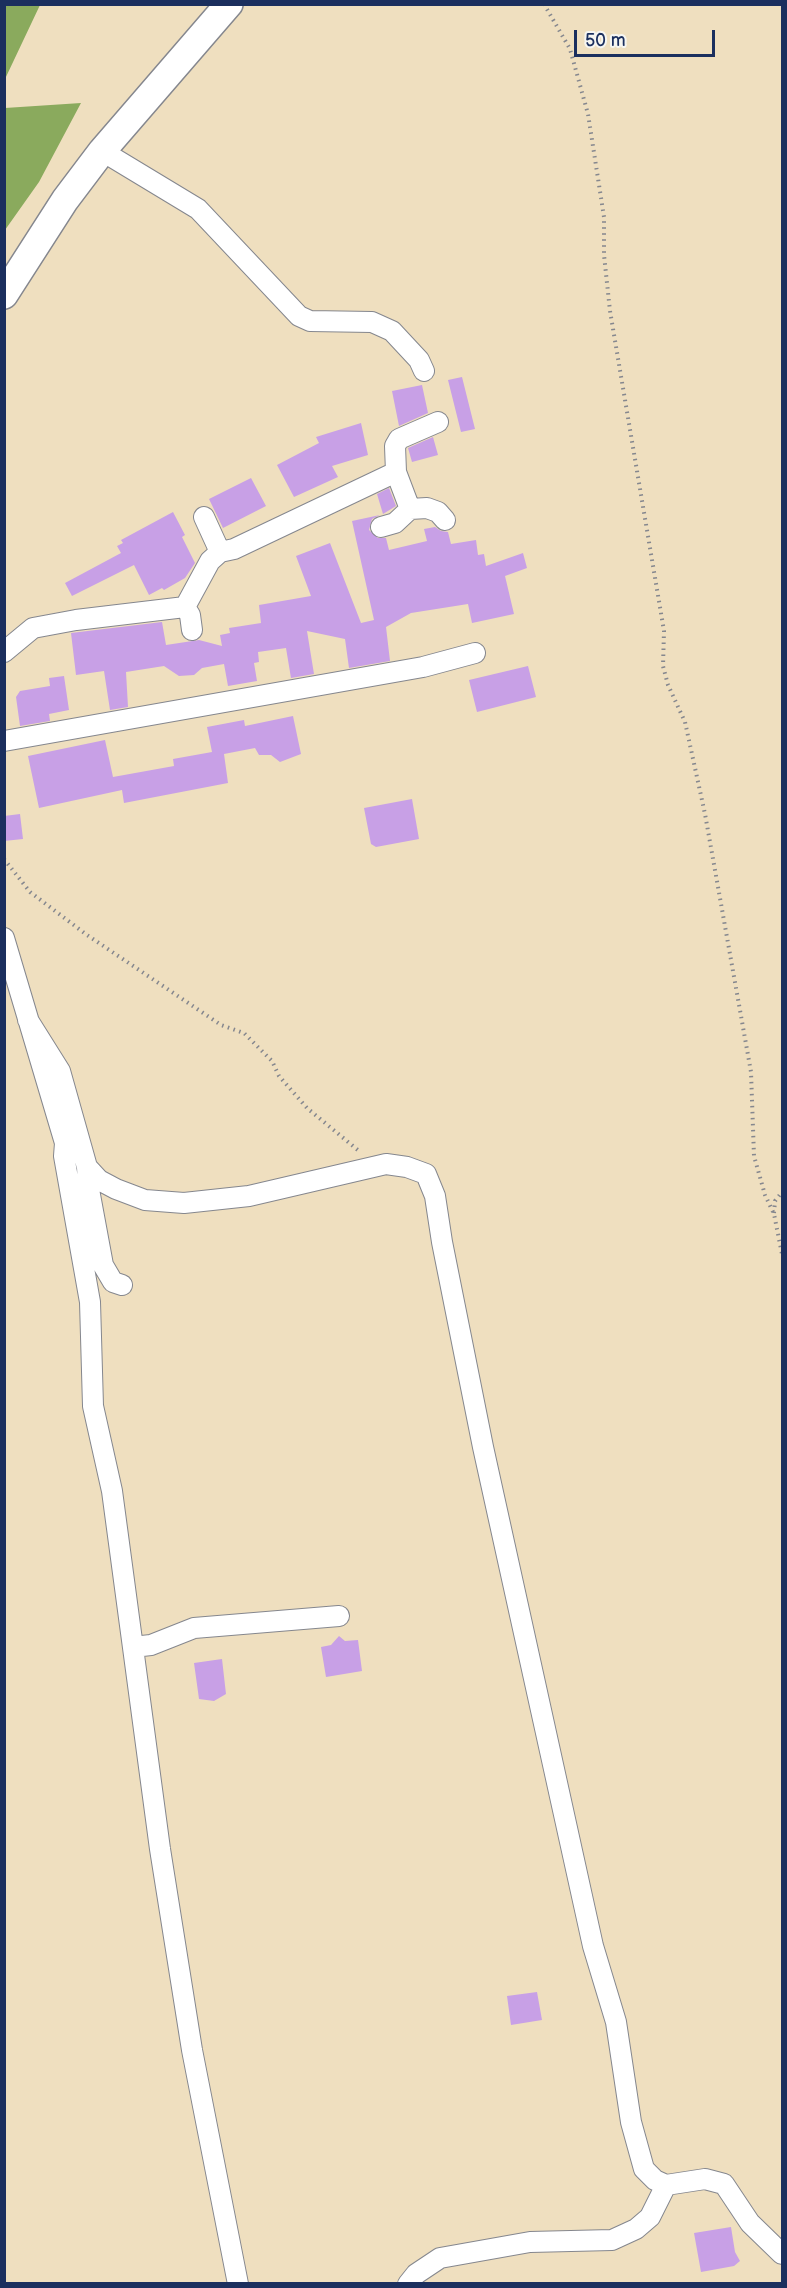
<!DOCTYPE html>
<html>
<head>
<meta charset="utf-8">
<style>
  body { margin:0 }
  #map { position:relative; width:787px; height:2288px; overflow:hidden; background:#efdfbf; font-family:"Balsamiq Sans",sans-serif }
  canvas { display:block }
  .frame { position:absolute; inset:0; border:6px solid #1b2f5e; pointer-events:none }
  .scale { position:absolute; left:574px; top:30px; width:141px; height:27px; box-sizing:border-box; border:3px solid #1b2f5e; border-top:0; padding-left:8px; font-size:18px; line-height:21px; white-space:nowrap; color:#1b2f5e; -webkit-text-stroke:4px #f6f6f2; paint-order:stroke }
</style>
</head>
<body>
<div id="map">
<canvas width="787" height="2288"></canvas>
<div class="frame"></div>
<div class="scale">50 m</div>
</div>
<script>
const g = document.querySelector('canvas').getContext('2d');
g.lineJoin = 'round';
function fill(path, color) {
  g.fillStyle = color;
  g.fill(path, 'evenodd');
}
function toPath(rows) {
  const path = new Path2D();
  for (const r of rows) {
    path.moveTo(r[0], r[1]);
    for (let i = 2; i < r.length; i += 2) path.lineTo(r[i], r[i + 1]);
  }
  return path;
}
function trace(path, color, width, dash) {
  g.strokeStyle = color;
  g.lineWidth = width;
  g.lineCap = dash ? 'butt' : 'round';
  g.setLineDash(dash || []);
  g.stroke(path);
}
const forest = toPath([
  [5,4,40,5,5,79,4,5],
  [81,103,39,182,5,230,5,108]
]);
const building = toPath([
  [462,377,475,429,461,432,448,380],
  [422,385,428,413,399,426,392,391],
  [361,423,368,455,332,466,338,477,294,497,277,465,319,443,316,437],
  [433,437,438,455,412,462,408,448],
  [251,478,266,506,223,528,209,499],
  [389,488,396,506,383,514,377,494],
  [173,512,185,535,182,537,195,563,185,578,164,590,162,588,149,595,134,565,72,596,65,583,121,553,117,546,123,543,121,540],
  [380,515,372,519,369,530,378,538,386,538,389,550,427,541,424,529,435,527,441,531,448,532,451,544,476,540,478,555,484,554,486,566,523,553,527,568,505,576,514,614,472,623,468,604,411,613,386,627,390,661,349,668,345,639,307,631,314,674,291,678,286,648,258,652,259,662,254,663,257,681,228,686,224,664,202,668,194,675,179,676,164,666,126,672,128,707,110,710,104,671,76,675,71,633,162,622,166,645,199,640,222,646,220,635,230,633,229,628,261,623,259,605,311,596,296,556,330,543,361,623,374,620,352,521],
  [528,666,536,697,477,712,469,680],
  [64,676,69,710,49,714,50,721,20,726,16,697,20,691,50,686,49,678],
  [293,716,301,754,280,762,271,755,259,755,255,748,224,754,228,783,124,803,122,790,39,808,28,756,105,740,113,777,174,766,173,759,212,752,207,727,244,720,245,726],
  [412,799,419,839,376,847,371,844,364,808],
  [20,814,23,839,4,841,4,816],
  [339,1636,345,1641,358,1640,362,1671,326,1677,321,1647,331,1645],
  [222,1659,226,1694,214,1701,199,1699,194,1663],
  [537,1992,542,2020,511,2025,507,1996],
  [731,2227,735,2252,740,2261,734,2266,701,2272,694,2233]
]);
const path = toPath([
  [544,4,570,49,588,114,604,217,604,255,610,311,664,631,663,666,668,685,685,722,705,814,751,1072,754,1156,765,1195,774,1214,782,1254],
  [4,859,30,892,87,935,221,1025,244,1033,272,1061,279,1076,307,1108,359,1151],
  [774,1213,775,1201,782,1192]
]);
const street = toPath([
  [102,151,198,209,299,316,310,321,372,322,392,331,419,360,424,371],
  [396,472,395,446,399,439,438,422],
  [204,517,220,552],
  [381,527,395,523,410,509],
  [185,607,190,615,192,630],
  [4,652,33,628,76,620,185,607,210,561,220,552,234,549,396,472,410,509,427,508,438,512,445,520],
  [4,741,423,667,475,653],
  [4,938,65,1143,64,1156,90,1302,93,1406,112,1491,160,1849,192,2050,238,2284],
  [28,1020,60,1071,87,1167,99,1180,116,1189,145,1200,184,1203,249,1196,386,1164,407,1167,426,1174,435,1196,442,1242,483,1447,593,1946,616,2022,631,2122,644,2169,655,2180,666,2185,705,2179,724,2184,750,2223,782,2254],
  [87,1167,88,1184,103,1265,113,1282,122,1285],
  [133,1647,151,1645,194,1628,339,1616],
  [408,2284,416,2274,440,2258,530,2242,612,2240,636,2229,650,2217,666,2185]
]);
const secondary = toPath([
  [4,295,65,200,102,151,229,4]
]);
fill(forest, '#8aaa5d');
fill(building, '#c8a0e6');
trace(street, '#85878e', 22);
trace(secondary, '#85878e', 30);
trace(path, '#85878e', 4, [1.5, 4.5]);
trace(street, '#fff', 20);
trace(secondary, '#fff', 27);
</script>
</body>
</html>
